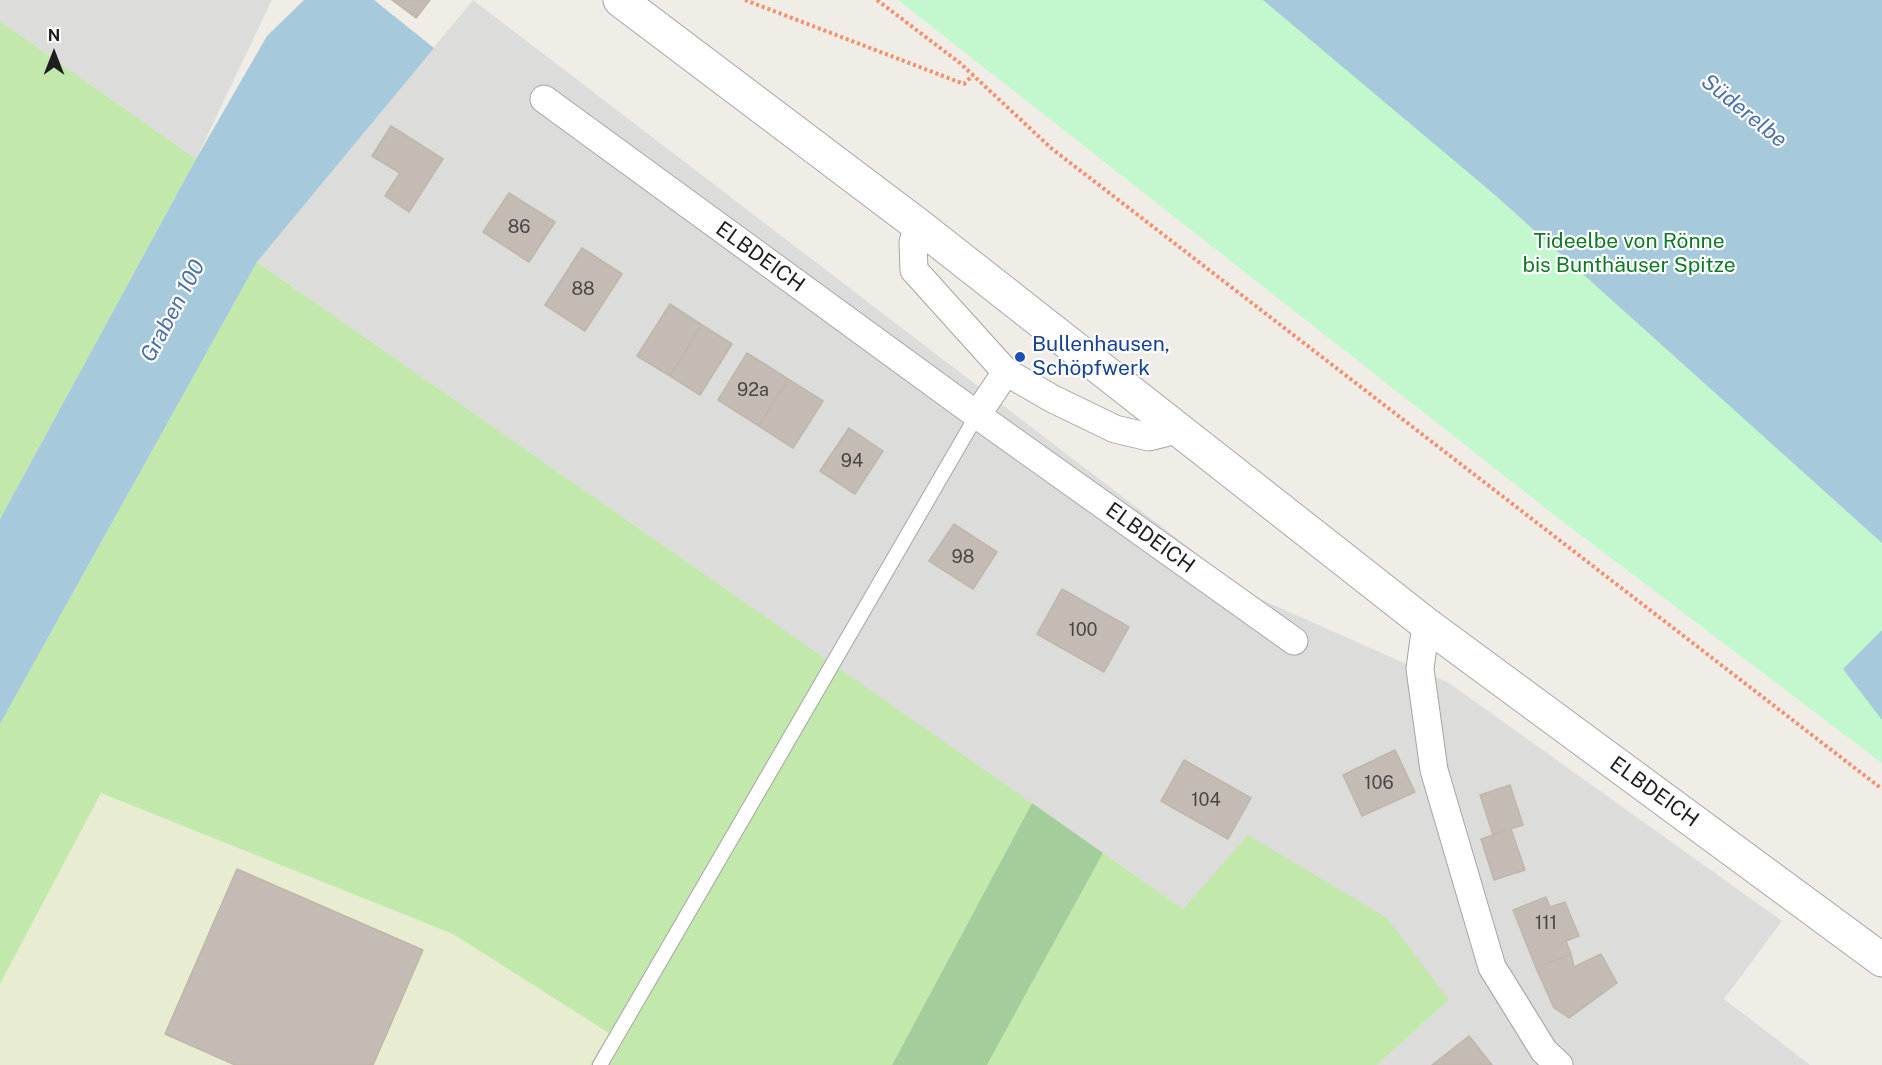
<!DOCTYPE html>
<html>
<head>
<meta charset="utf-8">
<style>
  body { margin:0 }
  #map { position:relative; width:1882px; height:1065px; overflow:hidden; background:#efede5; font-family:"Public Sans",sans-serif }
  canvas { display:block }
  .north { position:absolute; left:24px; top:24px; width:60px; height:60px; -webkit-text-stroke:4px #fff; paint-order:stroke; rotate:0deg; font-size:16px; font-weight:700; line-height:24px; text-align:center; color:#1e1e1e }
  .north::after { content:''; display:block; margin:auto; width:21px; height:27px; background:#1e1e1e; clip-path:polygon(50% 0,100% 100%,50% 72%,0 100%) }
</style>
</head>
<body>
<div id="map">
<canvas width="1882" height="1065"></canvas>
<div class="north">N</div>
</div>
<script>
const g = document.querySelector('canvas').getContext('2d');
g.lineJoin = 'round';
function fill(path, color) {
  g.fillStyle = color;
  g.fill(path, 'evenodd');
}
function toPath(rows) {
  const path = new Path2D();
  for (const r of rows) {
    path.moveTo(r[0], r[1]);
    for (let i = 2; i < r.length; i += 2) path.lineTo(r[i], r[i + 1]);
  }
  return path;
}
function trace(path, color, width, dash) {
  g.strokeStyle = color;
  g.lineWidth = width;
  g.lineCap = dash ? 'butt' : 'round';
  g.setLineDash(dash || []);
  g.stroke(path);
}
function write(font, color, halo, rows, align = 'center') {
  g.font = font + ' "Public Sans",sans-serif';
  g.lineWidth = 4.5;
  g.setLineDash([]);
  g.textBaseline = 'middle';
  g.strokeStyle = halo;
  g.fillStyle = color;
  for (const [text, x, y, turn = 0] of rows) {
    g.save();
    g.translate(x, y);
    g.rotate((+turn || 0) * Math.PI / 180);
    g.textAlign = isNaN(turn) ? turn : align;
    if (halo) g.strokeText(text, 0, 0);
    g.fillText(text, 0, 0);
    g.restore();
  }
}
const residential = toPath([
  [0,0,272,0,196,159,0,21],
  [473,0,1251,595,1449,683,1782,921,1724,999,1810,1065,1377,1065,1449,1000,1183,909,257,262]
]);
const farmland = toPath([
  [101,793,453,934,610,1033,590,1065,0,1065,0,984]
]);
const grass = toPath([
  [0,21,196,159,0,519],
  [257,262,1032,803,892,1065,590,1065,609,1033,453,934,101,793,0,984,0,724],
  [1248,835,1387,918,1449,1000,1377,1065,987,1065,1103,853,1183,909]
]);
const forest = toPath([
  [1032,803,1103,853,987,1065,892,1065]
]);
const park = toPath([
  [898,0,1882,0,1882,763,1562,521]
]);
const water = toPath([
  [304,0,374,0,434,48,257,262,0,724,0,519,196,159,267,36],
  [1263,0,1882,0,1882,543,1495,195],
  [1882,630,1882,720,1843,669]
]);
const building = toPath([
  [392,0,430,0,416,18,392,0],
  [391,126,443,159,409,212,385,196,400,173,372,156,391,126],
  [509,193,555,222,529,262,483,232,509,193],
  [582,248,622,274,585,331,545,305,582,248],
  [670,304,702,325,670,376,637,356,670,304],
  [702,325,732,344,700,395,670,376,702,325],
  [747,353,788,379,759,426,718,400,747,353],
  [788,379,823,401,793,448,759,426,788,379],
  [849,428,883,451,855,494,820,471,849,428],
  [954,524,997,552,973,589,929,561,954,524],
  [1062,589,1129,627,1104,672,1037,634,1062,589],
  [1395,750,1415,792,1362,816,1343,775,1395,750],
  [1184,760,1251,798,1228,839,1161,801,1184,760],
  [1510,785,1523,825,1493,835,1480,795,1510,785],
  [1511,829,1525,870,1494,880,1481,839,1511,829],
  [237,869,423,950,373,1065,235,1065,165,1034,237,869],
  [1546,897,1550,907,1565,902,1579,936,1566,941,1571,954,1536,968,1513,910,1546,897],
  [1571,954,1574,967,1601,954,1617,983,1569,1018,1554,1008,1536,968,1571,954],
  [1469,1036,1492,1065,1432,1065,1469,1036]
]);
const path = toPath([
  [745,0,964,84,973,75],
  [877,0,960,63,1051,148,1882,789]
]);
const service = toPath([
  [600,1065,977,415]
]);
const minor = toPath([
  [544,99,977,415,1006,372],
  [918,225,913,242,914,270,1006,372,1053,399,1115,429,1149,437,1169,432,1174,425],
  [977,415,1294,641],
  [1426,624,1420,669,1434,770,1492,967,1544,1051,1559,1065]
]);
const tertiary = toPath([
  [620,0,918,225,1426,624,1882,960]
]);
const markers = [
  [1020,357,6,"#1a4fb4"]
];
const numberNames = [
  ["86",519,227],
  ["88",583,289],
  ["92a",753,390],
  ["94",852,461],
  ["98",963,557],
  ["100",1083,630],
  ["106",1379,783],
  ["104",1206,800],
  ["111",1546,923]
];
const parkNames = [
  ["Tideelbe von Rönne",1629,242],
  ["bis Bunthäuser Spitze",1629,266]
];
const streetNames = [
  ["ELBDEICH",760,257,36],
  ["ELBDEICH",1150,538,36],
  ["ELBDEICH",1654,792,36]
];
const transitNames = [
  ["Bullenhausen,",1032,345],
  ["Schöpfwerk",1032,369]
];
const waterNames = [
  ["Süderelbe",1744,111,39],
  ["Graben 100",173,311,-62]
];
fill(residential, '#dcdcdb');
fill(farmland, '#e8edd1');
fill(grass, '#c2e8ac');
fill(forest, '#a3cd9b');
fill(park, '#c3f8ce');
fill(water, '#a6c9db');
fill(building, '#c4bcb4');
trace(building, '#c0b6a8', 1.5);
trace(service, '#a5a5a5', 16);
trace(minor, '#a5a5a5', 29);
trace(tertiary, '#a5a5a5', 35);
trace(path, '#f68e6f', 4, [3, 3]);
trace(service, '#fff', 14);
trace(minor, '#fff', 27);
trace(tertiary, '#fff', 33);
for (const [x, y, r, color] of markers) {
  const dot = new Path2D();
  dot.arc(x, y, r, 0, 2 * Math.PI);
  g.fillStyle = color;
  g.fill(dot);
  trace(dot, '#fff', 2);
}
write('18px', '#484644', null, numberNames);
write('21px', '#0f7a25', '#fff', parkNames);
write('21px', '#1e1e1e', '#fff', streetNames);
write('21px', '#164399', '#fff', transitNames, 'left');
write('italic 22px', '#4d71ab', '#fff', waterNames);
</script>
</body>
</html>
